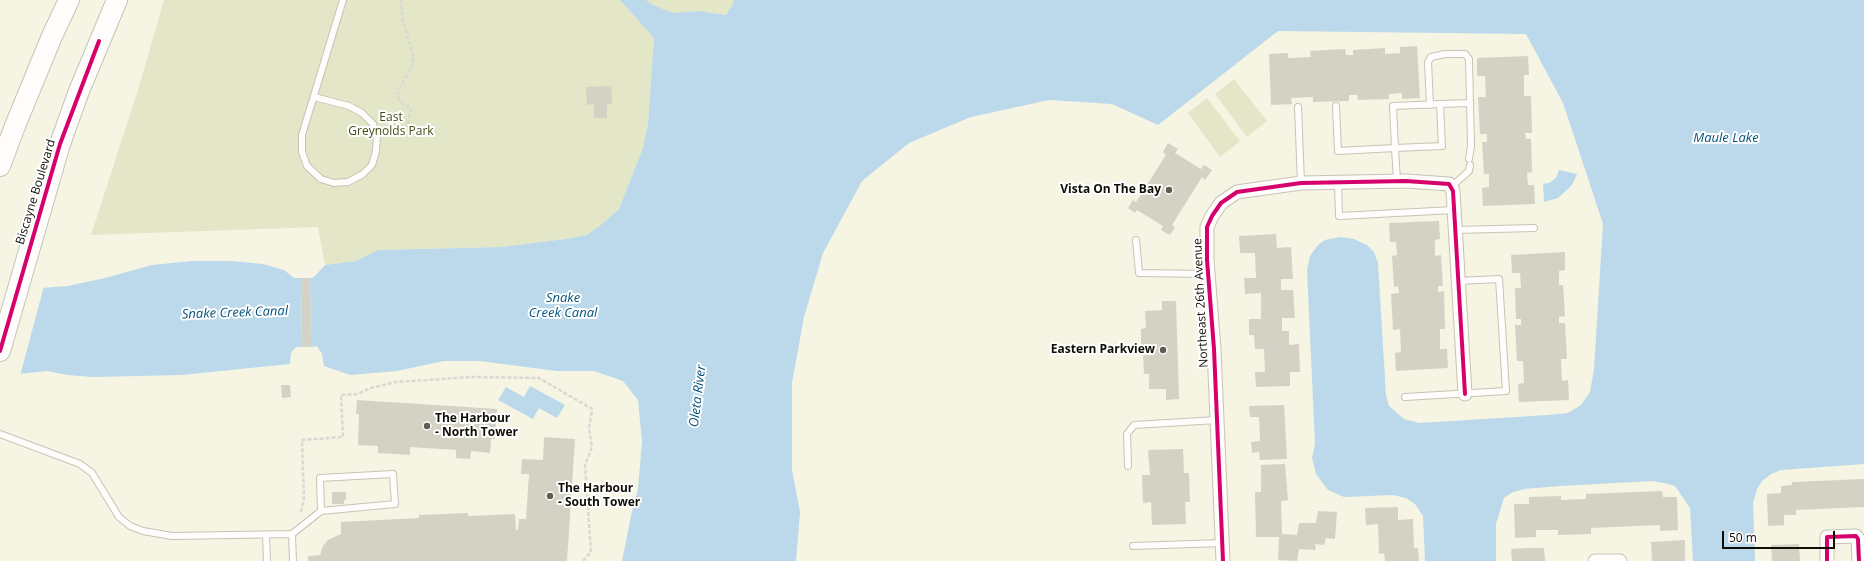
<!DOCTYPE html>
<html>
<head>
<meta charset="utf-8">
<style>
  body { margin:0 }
  #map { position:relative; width:1864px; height:561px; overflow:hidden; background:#f6f4e3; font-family:"Open Sans",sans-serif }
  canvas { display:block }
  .scale { position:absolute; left:1722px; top:531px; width:113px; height:18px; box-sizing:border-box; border:2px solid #0f0d04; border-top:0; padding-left:5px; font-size:12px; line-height:14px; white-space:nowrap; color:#0f0d04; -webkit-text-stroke:3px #fff; paint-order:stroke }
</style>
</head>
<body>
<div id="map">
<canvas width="1864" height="561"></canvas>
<div class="scale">50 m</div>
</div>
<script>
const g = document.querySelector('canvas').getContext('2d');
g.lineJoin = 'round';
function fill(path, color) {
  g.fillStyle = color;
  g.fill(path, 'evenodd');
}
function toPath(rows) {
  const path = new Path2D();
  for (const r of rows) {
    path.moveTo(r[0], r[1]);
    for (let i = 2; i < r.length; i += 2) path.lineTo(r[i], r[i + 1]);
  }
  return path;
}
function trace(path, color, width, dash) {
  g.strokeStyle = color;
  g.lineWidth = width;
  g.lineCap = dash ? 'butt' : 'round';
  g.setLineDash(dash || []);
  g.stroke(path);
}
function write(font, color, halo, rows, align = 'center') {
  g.font = font + ' "Open Sans",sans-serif';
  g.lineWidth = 4;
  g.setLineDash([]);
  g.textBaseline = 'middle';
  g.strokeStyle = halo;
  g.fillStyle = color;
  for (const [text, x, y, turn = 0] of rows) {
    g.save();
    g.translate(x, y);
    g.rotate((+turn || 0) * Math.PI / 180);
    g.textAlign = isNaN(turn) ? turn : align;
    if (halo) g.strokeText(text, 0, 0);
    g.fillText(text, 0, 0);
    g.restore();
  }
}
const green = toPath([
  [164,0,620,0,654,38,648,123,643,148,619,209,602,224,587,235,565,239,502,247,378,250,356,261,325,265,318,227,91,235,138,90],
  [646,0,733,0,734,2,726,15,699,11,673,13,651,4],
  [1234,79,1267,121,1247,137,1215,94],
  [1207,98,1240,141,1220,157,1188,113]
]);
const water = toPath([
  [620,0,646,0,651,4,673,13,699,11,726,15,734,2,733,0,1864,0,1864,464,1781,470,1771,474,1762,481,1757,489,1753,503,1755,561,1693,561,1690,508,1675,486,1664,483,1652,481,1560,486,1524,489,1511,493,1504,498,1496,524,1496,561,1425,561,1423,516,1415,504,1406,498,1393,495,1344,497,1328,490,1316,474,1312,458,1315,444,1307,270,1310,256,1318,245,1325,240,1340,237,1354,239,1367,245,1374,252,1378,263,1386,395,1389,406,1404,419,1419,423,1548,415,1568,413,1581,405,1590,392,1594,369,1603,224,1563,103,1526,34,1278,31,1158,125,1112,104,1049,100,971,117,909,143,862,181,823,253,804,317,792,383,792,470,800,512,796,561,622,561,631,516,638,489,642,441,638,400,623,381,594,371,557,371,479,361,444,361,397,371,350,375,324,366,322,354,317,346,311,347,310,278,314,277,325,265,356,261,378,250,502,247,565,239,587,235,602,224,619,209,643,148,648,123,654,38],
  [1559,170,1577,174,1572,185,1558,198,1544,202,1543,184,1549,183,1556,178],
  [192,261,231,261,263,264,284,270,294,278,301,278,302,347,296,347,291,353,290,364,181,375,93,377,67,375,47,371,0,376,0,291,68,286,105,278,152,265],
  [530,386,565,405,557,418,539,408,533,419,498,400,506,387,524,397]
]);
const pier = toPath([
  [44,286,20,376,0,378,0,289]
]);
const building = toPath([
  [1417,46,1420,98,1402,99,1402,93,1389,94,1389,99,1358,100,1357,95,1349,95,1349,101,1313,102,1313,97,1291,98,1292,104,1271,105,1269,54,1288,53,1288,58,1311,57,1310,51,1345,49,1346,55,1353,55,1353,50,1385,48,1385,54,1400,53,1400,47],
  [1528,56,1529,75,1524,75,1524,96,1531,96,1532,133,1525,133,1526,139,1531,139,1532,172,1527,173,1528,185,1534,185,1535,204,1483,206,1482,188,1489,187,1489,174,1484,174,1482,142,1487,142,1487,134,1480,134,1478,97,1486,97,1485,76,1477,76,1477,58],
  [611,86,612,104,607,104,607,118,594,118,594,104,587,105,586,87],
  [1168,143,1178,149,1175,153,1201,169,1204,165,1212,170,1205,180,1202,177,1172,225,1175,227,1170,235,1161,230,1163,226,1137,210,1135,213,1128,208,1133,200,1136,202,1166,155,1163,152],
  [1439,221,1440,239,1435,240,1435,256,1441,255,1443,286,1438,286,1438,292,1444,291,1445,329,1440,329,1440,349,1447,349,1448,368,1396,371,1395,353,1401,352,1400,329,1393,330,1391,294,1399,293,1398,286,1394,287,1392,256,1397,255,1396,242,1390,242,1389,223],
  [1276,234,1277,248,1291,247,1293,279,1281,279,1281,290,1293,290,1295,318,1282,318,1282,331,1289,331,1289,345,1299,344,1300,372,1290,372,1290,386,1256,387,1255,372,1265,372,1264,349,1255,349,1254,335,1249,335,1249,319,1261,319,1261,293,1245,294,1244,278,1256,278,1255,253,1240,253,1239,236],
  [1565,252,1565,270,1559,271,1559,285,1563,285,1565,316,1559,317,1559,323,1565,323,1567,359,1561,359,1562,381,1568,380,1569,400,1519,402,1518,384,1524,383,1523,361,1517,361,1515,325,1521,325,1521,319,1516,319,1515,288,1521,288,1520,273,1512,273,1511,255],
  [301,278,310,278,311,347,302,347],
  [1162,301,1176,301,1179,399,1166,400,1166,389,1149,389,1149,374,1144,374,1143,355,1148,355,1147,346,1141,346,1141,329,1146,328,1145,311,1162,310],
  [281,385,290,385,291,397,282,398],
  [357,400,497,409,495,439,491,439,490,453,471,451,470,459,456,458,456,450,410,447,410,455,378,453,378,446,358,445,359,414,356,414],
  [1284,405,1287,459,1260,460,1259,452,1252,453,1251,442,1260,441,1259,417,1250,417,1249,406],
  [544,437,575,439,567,561,308,561,308,556,320,555,323,546,328,540,341,534,341,522,419,518,419,515,468,513,468,516,515,514,516,530,518,530,519,519,526,519,529,474,521,474,522,459,543,460],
  [1183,449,1184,473,1189,473,1190,502,1185,502,1186,524,1152,525,1151,502,1143,503,1142,475,1150,475,1148,450],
  [1285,464,1288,500,1281,501,1282,534,1297,535,1299,523,1316,523,1318,511,1337,512,1335,539,1326,538,1324,545,1315,544,1316,550,1299,549,1297,561,1278,560,1279,537,1256,537,1255,492,1261,492,1261,465],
  [1864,479,1864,507,1796,510,1796,515,1784,515,1784,525,1768,526,1767,494,1781,493,1781,486,1792,485,1792,482],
  [1662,491,1663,497,1677,497,1678,530,1660,531,1660,525,1591,528,1591,534,1558,535,1558,530,1536,530,1536,537,1515,538,1514,504,1529,504,1529,497,1561,496,1561,500,1586,499,1586,494],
  [332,492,346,492,346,500,344,500,344,504,332,504],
  [1398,507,1398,520,1413,519,1414,548,1418,548,1419,561,1385,561,1384,553,1379,554,1378,524,1366,525,1365,508],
  [1685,540,1685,561,1652,561,1651,542],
  [1799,544,1800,561,1772,561,1771,545],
  [1528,548,1544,548,1545,561,1512,561,1511,549]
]);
const path = toPath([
  [401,0,403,21,412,52,413,63,398,92,399,99,403,104,411,108,407,129],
  [301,512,304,499,302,440,343,437,341,395,357,394,371,388,396,382,472,377,539,378,592,409,589,428,592,447,585,465,591,552,583,561]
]);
const service = toPath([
  [314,97,349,106,362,113,373,124,377,136,376,151,372,165,363,174,348,182,334,183,321,179,307,166,302,152,302,135,343,0],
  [1430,105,1428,62,1431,57,1445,54,1465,54,1469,59,1470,103,1440,104],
  [1336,106,1338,151,1395,148,1393,106,1440,104,1442,146,1395,148,1397,181],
  [1298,107,1301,183],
  [1469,159,1471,146,1470,103],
  [1338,183,1339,216,1454,210],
  [1451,187,1469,171,1470,165],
  [1455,230,1534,228],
  [1136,240,1139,273,1208,274],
  [1405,397,1506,391,1499,279,1458,281],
  [0,434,80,464,92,473,119,517,130,526,143,531,172,536,292,534],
  [1128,466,1127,434,1134,425,1217,420],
  [292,534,321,511,395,504,393,474,320,478,321,511],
  [292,534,293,561],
  [266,535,267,561],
  [1133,546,1222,543]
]);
const minor = toPath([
  [1223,561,1214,349,1207,260,1207,227,1212,216,1221,203,1237,192,1301,183,1406,181,1449,184,1453,191,1465,394],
  [1595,561,1620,561],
  [1827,561,1827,537,1856,536,1858,539,1859,561]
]);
const primary = toPath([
  [0,166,15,126,52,36,69,0],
  [0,351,60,144,79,91,117,0]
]);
const cycleway = toPath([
  [0,351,60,144,99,41],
  [1223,561,1214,349,1207,260,1207,227,1212,216,1221,203,1237,192,1301,183,1406,181,1449,184,1453,191,1465,394],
  [1827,561,1827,537,1856,536,1858,539,1859,561]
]);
const markers = [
  [1169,190,4,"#605e52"],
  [1163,350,4,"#605e52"],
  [427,426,4,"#605e52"],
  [550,496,4,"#605e52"]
];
const parkNames = [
  ["East",391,118],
  ["Greynolds Park",391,132]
];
const poiNames = [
  ["Vista On The Bay",1161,190],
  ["Eastern Parkview",1155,350],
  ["The Harbour",435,419,"left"],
  ["- North Tower",435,433,"left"],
  ["The Harbour",558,489,"left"],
  ["- South Tower",558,503,"left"]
];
const streetNames = [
  ["Biscayne Boulevard",36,192,-73],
  ["Northeast 26th Avenue",1201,303,-93]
];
const waterNames = [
  ["Maule Lake",1726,138],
  ["Snake",563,298],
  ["Creek Canal",563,313],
  ["Snake Creek Canal",235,313,-2],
  ["Oleta River",698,396,-83]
];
fill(green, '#e3e6c7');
fill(water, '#bbd9eb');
fill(pier, '#f6f4e3');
fill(building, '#d4d2c5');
trace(service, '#c5c4b6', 8);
trace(minor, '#c5c4b6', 15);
trace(primary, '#c5c4b6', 22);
trace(path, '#d9d8d3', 2.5, [4, 2]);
trace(service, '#fefdfb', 6);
trace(minor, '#fefdfb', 13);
trace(primary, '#fefdfb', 20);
trace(cycleway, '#d6006c', 4);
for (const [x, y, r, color] of markers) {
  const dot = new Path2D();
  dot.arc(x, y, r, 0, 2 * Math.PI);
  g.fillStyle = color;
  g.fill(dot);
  trace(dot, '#fff', 1.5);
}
write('12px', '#474c16', '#fff', parkNames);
write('bold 12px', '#0f0d04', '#fff', poiNames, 'right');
write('12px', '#0f0d04', '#fff', streetNames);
write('italic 13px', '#05537c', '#fff', waterNames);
</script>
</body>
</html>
